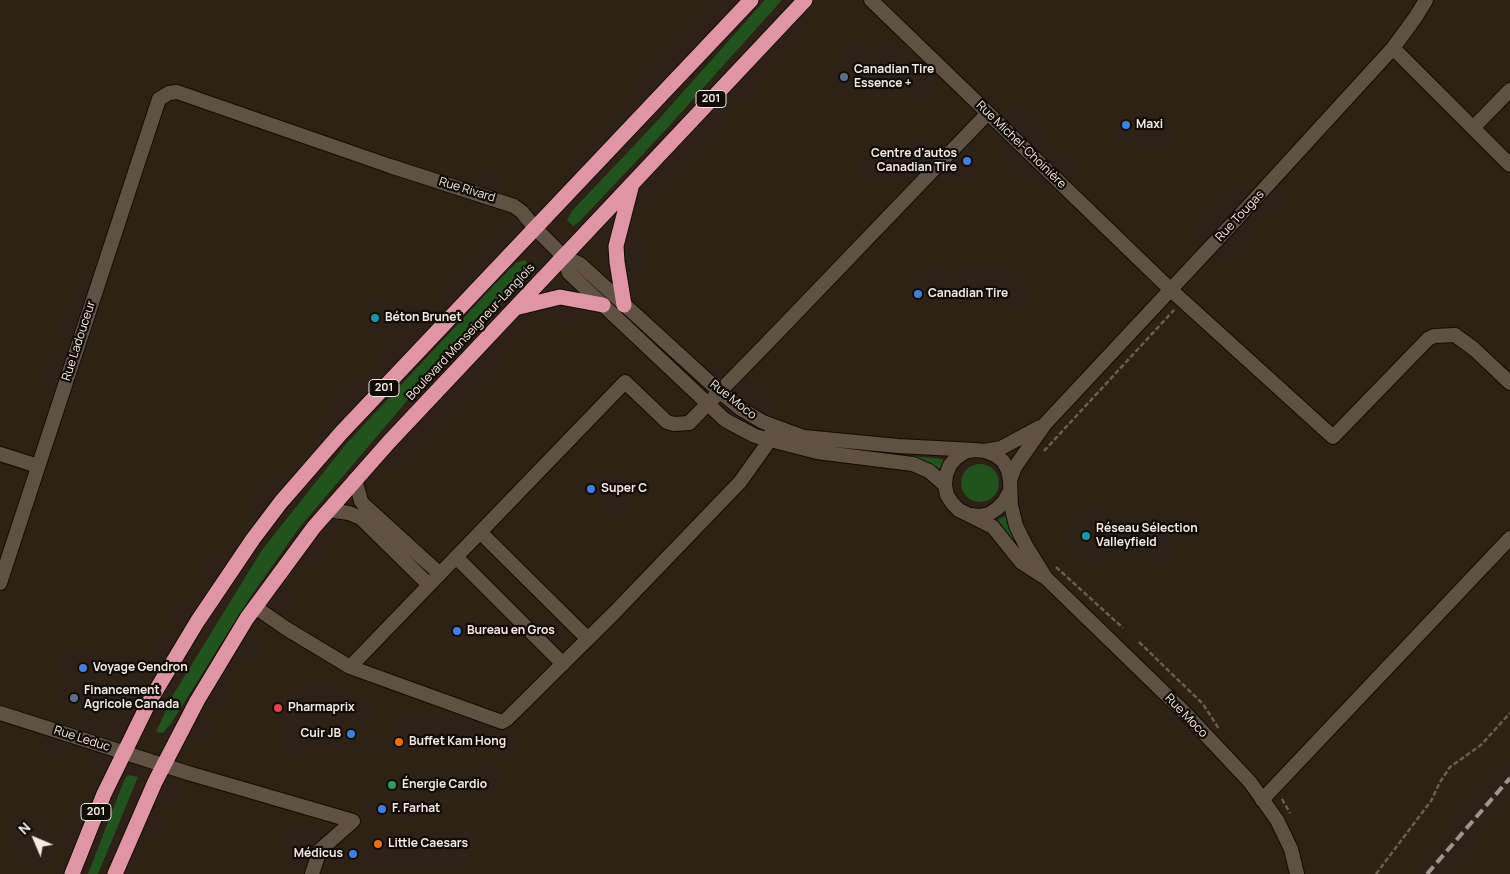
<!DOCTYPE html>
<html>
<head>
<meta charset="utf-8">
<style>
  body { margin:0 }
  #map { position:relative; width:1510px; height:874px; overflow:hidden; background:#2d2215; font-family:Manrope,sans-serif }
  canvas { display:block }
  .north { position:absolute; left:10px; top:814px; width:50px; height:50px; -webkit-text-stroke:4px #120c07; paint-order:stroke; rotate:315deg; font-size:14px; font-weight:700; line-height:20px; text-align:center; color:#f3ebe3 }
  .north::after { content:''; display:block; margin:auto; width:18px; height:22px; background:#f3ebe3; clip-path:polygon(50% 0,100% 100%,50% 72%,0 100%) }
</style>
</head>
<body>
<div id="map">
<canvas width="1510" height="874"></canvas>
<div class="north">N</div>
</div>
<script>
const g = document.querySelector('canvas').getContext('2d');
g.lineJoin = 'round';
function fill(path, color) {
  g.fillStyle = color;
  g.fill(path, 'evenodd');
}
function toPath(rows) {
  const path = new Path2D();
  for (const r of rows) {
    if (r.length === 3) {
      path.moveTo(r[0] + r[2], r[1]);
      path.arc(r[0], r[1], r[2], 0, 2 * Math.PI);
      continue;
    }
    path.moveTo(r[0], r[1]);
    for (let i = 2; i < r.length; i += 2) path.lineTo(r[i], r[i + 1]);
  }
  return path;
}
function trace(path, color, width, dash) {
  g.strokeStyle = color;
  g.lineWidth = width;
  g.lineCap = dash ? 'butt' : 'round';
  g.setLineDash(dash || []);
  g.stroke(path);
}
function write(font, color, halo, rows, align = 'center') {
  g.font = font + ' Manrope,sans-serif';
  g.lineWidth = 4.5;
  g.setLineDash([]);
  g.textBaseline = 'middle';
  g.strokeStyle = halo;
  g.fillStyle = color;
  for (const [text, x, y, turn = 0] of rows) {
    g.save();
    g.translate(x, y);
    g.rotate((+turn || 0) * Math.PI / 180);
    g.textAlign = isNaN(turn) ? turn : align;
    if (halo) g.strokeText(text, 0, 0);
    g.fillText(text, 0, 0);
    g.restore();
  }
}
const green = toPath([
  [765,0,782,0,661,135,579,222,573,226,567,220,572,211,658,120],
  [525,260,529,265,417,389,299,528,249,599,172,722,163,733,156,732,173,695,262,550,346,444,496,283,516,263],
  [899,455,935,458,946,460,938,471,918,459],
  [980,483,19],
  [1007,515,1033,566,996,521],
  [130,775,138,777,98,874,88,874,123,783,127,776]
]);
const path = toPath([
  [1044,451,1174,310],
  [1056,567,1123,628],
  [1139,642,1203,704,1219,729],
  [1282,799,1290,813],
  [1376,874,1431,801,1440,782,1450,767,1481,745,1510,713]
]);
const minor = toPath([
  [871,0,1171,290,1333,437,1428,339,1434,336,1455,335,1474,349,1510,383],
  [1393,48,1510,165],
  [1473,128,1510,90],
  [563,256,569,273,725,420,755,436,817,452,913,464,929,471,945,485],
  [985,451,1001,448,1040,427],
  [0,454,38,466],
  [355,479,361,501,364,505,440,574],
  [1010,480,1015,467,1045,424,1232,224,1393,48,1415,18,1426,0],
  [328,510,349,513,361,518,429,585],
  [971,515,979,516,989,514,998,508,1005,500,1010,491],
  [480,532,588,639],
  [456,557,563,664],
  [1046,578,1021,562,993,527,959,510,952,503,947,495,945,485,946,475,950,465,956,458,965,452,975,450,985,451,995,455,1003,461,1008,470,1010,480,1011,505,1016,526,1026,546,1046,578,1186,714,1250,782,1277,820,1291,849,1297,874],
  [0,583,159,99,169,93,177,92,390,166,514,206,522,212,535,228,563,256,580,264,719,391,741,409,763,422,804,437,898,446,975,450],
  [255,607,287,629,350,667,502,722,507,719,615,612,740,482,770,440,773,426],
  [350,667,625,382,667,422,674,424,689,423,771,339,988,113],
  [0,713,188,773,353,821],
  [1262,800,1510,538],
  [312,874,320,850,353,821]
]);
const highway = toPath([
  [624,305,617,262,616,246,632,184],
  [515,308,560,297,603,305],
  [72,874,104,794,149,702,197,622,253,539,281,502,341,433,751,0],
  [115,874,155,782,197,701,247,618,314,527,389,442,805,0]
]);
const rail = toPath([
  [1427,874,1510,778]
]);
const markers = [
  [844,77,5,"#5c6f8a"],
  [1126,125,5,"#3f7fe0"],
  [967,161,5,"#3f7fe0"],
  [918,294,5,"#3f7fe0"],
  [375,318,5,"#0f9aa8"],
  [591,489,5,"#3f7fe0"],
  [1086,536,5,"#0f9aa8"],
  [457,631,5,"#3f7fe0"],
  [83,668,5,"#3f7fe0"],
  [74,698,5,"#5c6f8a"],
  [278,708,5,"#e0444e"],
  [351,734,5,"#3f7fe0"],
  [399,742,5,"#e8710a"],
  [392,785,5,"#2e9e5b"],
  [382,809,5,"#3f7fe0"],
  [378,844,5,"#e8710a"],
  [353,854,5,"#3f7fe0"]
];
const shields = [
  [711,99,30],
  [384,388,30],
  [96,812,30]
];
const shieldNames = [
  ["201",711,99],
  ["201",384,388],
  ["201",96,812]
];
const poiNames = [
  ["Canadian Tire",854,70],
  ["Essence +",854,84],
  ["Maxi",1136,125],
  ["Centre d'autos",957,154,"right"],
  ["Canadian Tire",957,168,"right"],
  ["Canadian Tire",928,294],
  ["Béton Brunet",385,318],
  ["Super C",601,489],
  ["Réseau Sélection",1096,529],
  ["Valleyfield",1096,543],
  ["Bureau en Gros",467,631],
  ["Voyage Gendron",93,668],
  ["Financement",84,691],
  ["Agricole Canada",84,705],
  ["Pharmaprix",288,708],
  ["Cuir JB",341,734,"right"],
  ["Buffet Kam Hong",409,742],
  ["Énergie Cardio",402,785],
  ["F. Farhat",392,809],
  ["Little Caesars",388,844],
  ["Médicus",343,854,"right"]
];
const streetNames = [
  ["Rue Michel-Choinière",1021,145,44],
  ["Rue Rivard",467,190,17],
  ["Rue Tougas",1240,216,-47],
  ["Boulevard Monseigneur-Langlois",471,332,-47],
  ["Rue Ladouceur",79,341,-72],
  ["Rue Moco",733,400,38],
  ["Rue Moco",1186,716,46],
  ["Rue Leduc",82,739,18]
];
fill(green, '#21541c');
trace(minor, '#150b02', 16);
trace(highway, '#150b02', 17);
trace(path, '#695f54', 2.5, [5, 2.5]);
trace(minor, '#5f5244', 14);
trace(highway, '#df95a3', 15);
trace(rail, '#9e958b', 4, [10, 5]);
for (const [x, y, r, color] of markers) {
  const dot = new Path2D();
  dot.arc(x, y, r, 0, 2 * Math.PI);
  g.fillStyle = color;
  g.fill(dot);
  trace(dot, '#120c07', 2);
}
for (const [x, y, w] of shields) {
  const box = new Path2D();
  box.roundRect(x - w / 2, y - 8.5, w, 17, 4);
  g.fillStyle = '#120c07';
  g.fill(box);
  trace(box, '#f3ebe3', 1);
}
write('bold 11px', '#f3ebe3', null, shieldNames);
write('bold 12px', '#f3ebe3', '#120c07', poiNames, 'left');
write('12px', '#f3ebe3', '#120c07', streetNames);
</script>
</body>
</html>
